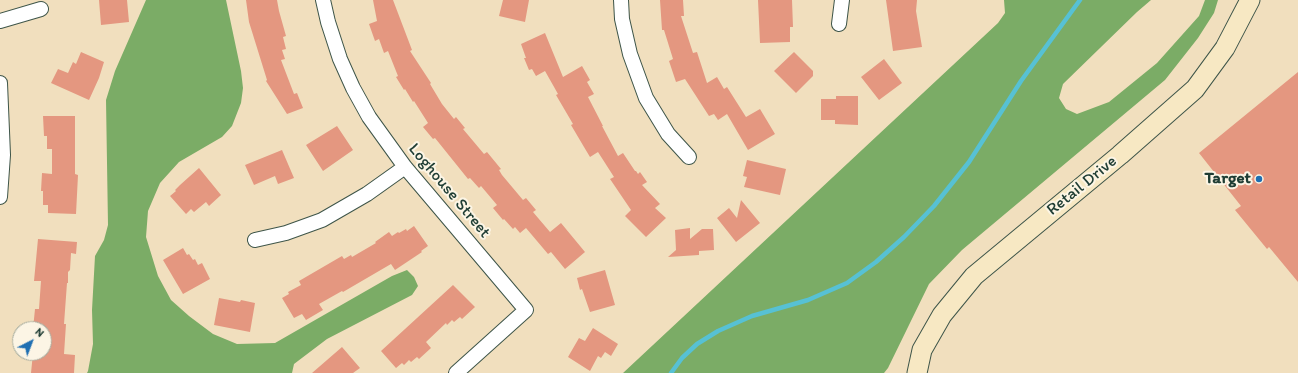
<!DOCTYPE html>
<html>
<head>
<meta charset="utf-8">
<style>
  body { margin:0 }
  #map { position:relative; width:1298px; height:373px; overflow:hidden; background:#f1dfbe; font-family:Itim,sans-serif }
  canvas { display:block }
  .north { position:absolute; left:12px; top:321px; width:40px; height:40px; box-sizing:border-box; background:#fcf5e5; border:1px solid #a4ab9e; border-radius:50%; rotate:42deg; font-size:11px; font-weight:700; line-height:16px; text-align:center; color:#1f3d34 }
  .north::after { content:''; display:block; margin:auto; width:14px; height:18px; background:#1f6fb2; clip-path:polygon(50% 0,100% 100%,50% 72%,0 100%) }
</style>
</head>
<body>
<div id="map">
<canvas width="1298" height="373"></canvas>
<div class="north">N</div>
</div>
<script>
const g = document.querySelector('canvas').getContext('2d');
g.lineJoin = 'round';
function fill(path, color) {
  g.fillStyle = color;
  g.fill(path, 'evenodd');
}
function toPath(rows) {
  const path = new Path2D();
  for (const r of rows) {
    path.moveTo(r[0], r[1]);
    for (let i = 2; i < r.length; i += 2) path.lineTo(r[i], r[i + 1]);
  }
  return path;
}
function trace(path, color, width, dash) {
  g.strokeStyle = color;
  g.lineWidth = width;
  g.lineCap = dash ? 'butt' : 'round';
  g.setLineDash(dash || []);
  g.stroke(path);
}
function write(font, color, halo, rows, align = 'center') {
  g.font = font + ' Itim,sans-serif';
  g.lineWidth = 4;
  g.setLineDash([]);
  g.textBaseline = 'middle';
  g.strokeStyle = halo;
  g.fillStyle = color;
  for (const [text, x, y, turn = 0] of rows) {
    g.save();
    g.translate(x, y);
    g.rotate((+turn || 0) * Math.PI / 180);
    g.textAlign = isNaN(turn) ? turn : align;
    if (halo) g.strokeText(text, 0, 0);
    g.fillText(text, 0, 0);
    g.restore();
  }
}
const forest = toPath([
  [146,0,226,0,241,71,243,88,241,103,232,126,222,137,179,162,160,183,148,211,146,237,158,276,171,300,189,316,213,334,237,344,275,343,392,276,407,270,414,277,418,286,412,295,327,339,294,364,292,373,87,373,88,371,93,344,92,310,95,256,104,240,108,225,106,100,115,71],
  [1004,0,1151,0,1137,12,1063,84,1059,98,1066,109,1077,114,1109,102,1157,63,1199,16,1205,0,1218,0,1214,13,1198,38,1165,80,962,250,929,284,888,368,884,373,623,373,998,23,1005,13]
]);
const stream = toPath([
  [671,373,682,358,697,344,718,331,752,316,808,300,847,283,876,262,904,237,934,206,969,162,1021,81,1080,0]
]);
const building = toPath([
  [99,0,127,0,129,22,101,25],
  [246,0,277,0,279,11,286,36,283,37,286,49,282,50,285,59,281,60,294,94,297,93,303,108,287,114,266,81,267,80,249,22],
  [373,0,393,0,412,50,410,51,431,83,430,84,442,104,454,119,456,117,465,128,463,129,484,154,487,152,501,169,499,170,502,175,523,200,526,198,536,210,533,212,550,232,561,223,585,252,565,269,551,252,548,254,526,228,520,233,515,227,513,229,504,219,503,220,493,208,497,205,481,186,479,188,470,178,468,179,435,138,433,139,423,127,428,123,414,101,413,102,405,89,404,90,396,77,398,76,388,51,384,53,379,39,375,41,369,24,377,21],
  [503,0,529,0,525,22,499,16],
  [660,0,683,0,684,16,681,16,693,53,697,52,707,83,717,77,724,89,727,87,746,117,760,109,775,134,748,150,727,114,718,120,714,114,709,116,685,79,676,82,669,61,673,59,664,30,662,30],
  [758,0,792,0,793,27,790,27,790,42,760,43],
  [886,0,917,0,916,11,922,47,893,51],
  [545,33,563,77,582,66,590,80,587,82,594,94,588,97,603,126,602,126,618,156,623,153,635,171,636,171,638,174,640,172,647,182,642,185,660,204,655,208,666,218,646,237,625,216,631,210,610,179,614,177,598,152,590,157,584,147,571,125,573,124,556,95,558,94,545,71,536,76,532,69,529,70,524,58,526,58,521,44],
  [81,52,104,62,99,78,89,100,51,83,58,69,68,73,73,62,76,64],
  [794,52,813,71,813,76,796,93,774,71],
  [884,59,902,83,879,100,861,77],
  [1298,72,1298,282,1269,247,1267,249,1235,210,1241,206,1199,153],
  [836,96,858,96,858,125,835,124,835,120,821,120,821,99,836,99],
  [43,116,75,116,75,174,78,175,76,214,48,213,48,205,43,205,43,191,41,191,42,173,52,174,52,149,47,149,47,136,44,136],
  [337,126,353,150,323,171,306,145],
  [282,150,294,178,278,184,275,176,254,185,245,165],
  [747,160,786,169,780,195,744,187,747,177,743,176],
  [199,168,221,195,209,206,206,202,194,212,191,209,186,214,170,196,176,191,175,190,180,185],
  [741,200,760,223,736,242,717,218,729,208,737,218],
  [414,226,428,246,421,251,422,252,395,270,391,264,343,292,342,291,319,304,323,310,306,320,302,314,294,318,282,298,289,294,288,292,301,285,299,281,342,256,344,259,351,255,352,257,376,243,375,242,389,232,392,236,398,232,399,233,406,229,407,231],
  [690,228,690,239,702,229,713,229,714,250,699,251,699,255,668,257,676,250,675,230],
  [38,239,77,242,76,254,71,253,70,270,68,272,68,283,67,283,64,324,66,324,64,354,75,355,74,373,31,373,33,353,44,353,44,329,33,329,35,309,39,309,41,281,34,281],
  [183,248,187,255,189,254,193,260,195,259,198,265,202,263,210,279,183,294,163,260],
  [605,270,615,305,590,312,582,289,580,290,577,278],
  [453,285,475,307,462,319,460,317,454,322,452,320,447,325,446,323,426,342,431,348,419,359,417,357,411,362,409,360,404,365,402,363,396,368,381,351],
  [219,298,240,302,241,300,255,303,250,332,214,325],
  [593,328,618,344,611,356,605,352,601,358,598,356,590,371,568,357,579,338,585,341],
  [342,347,360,368,353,373,312,373]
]);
const street = toPath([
  [323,0,328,22,340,59,353,88,369,117,405,167,526,310,456,373],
  [621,0,622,19,630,54,646,98,668,134,689,157],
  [0,21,41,9],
  [839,24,842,0],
  [0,83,3,155,0,197],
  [255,240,286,233,322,220,367,194,405,167]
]);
const secondary = toPath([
  [917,373,922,350,942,315,974,276,1120,155,1195,89,1225,48,1250,0]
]);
const markers = [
  [1259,179,4,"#1f6fb2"]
];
const poiNames = [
  ["Target",1251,179]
];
const streetNames = [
  ["Retail Drive",1082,186,-39],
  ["Loghouse Street",449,191,50]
];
fill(forest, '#7bac66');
trace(stream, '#57c1d4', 4.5);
fill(building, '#e49780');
trace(street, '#3e5549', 16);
trace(secondary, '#3e5549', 21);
trace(street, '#fff', 14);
trace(secondary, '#f7e8c3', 19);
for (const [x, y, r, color] of markers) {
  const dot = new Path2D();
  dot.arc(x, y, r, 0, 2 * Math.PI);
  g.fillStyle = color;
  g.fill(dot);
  trace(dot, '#fcf5e5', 1.5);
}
write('bold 17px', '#1f3d34', '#fcf5e5', poiNames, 'right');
write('17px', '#1f3d34', '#fcf5e5', streetNames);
</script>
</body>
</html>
